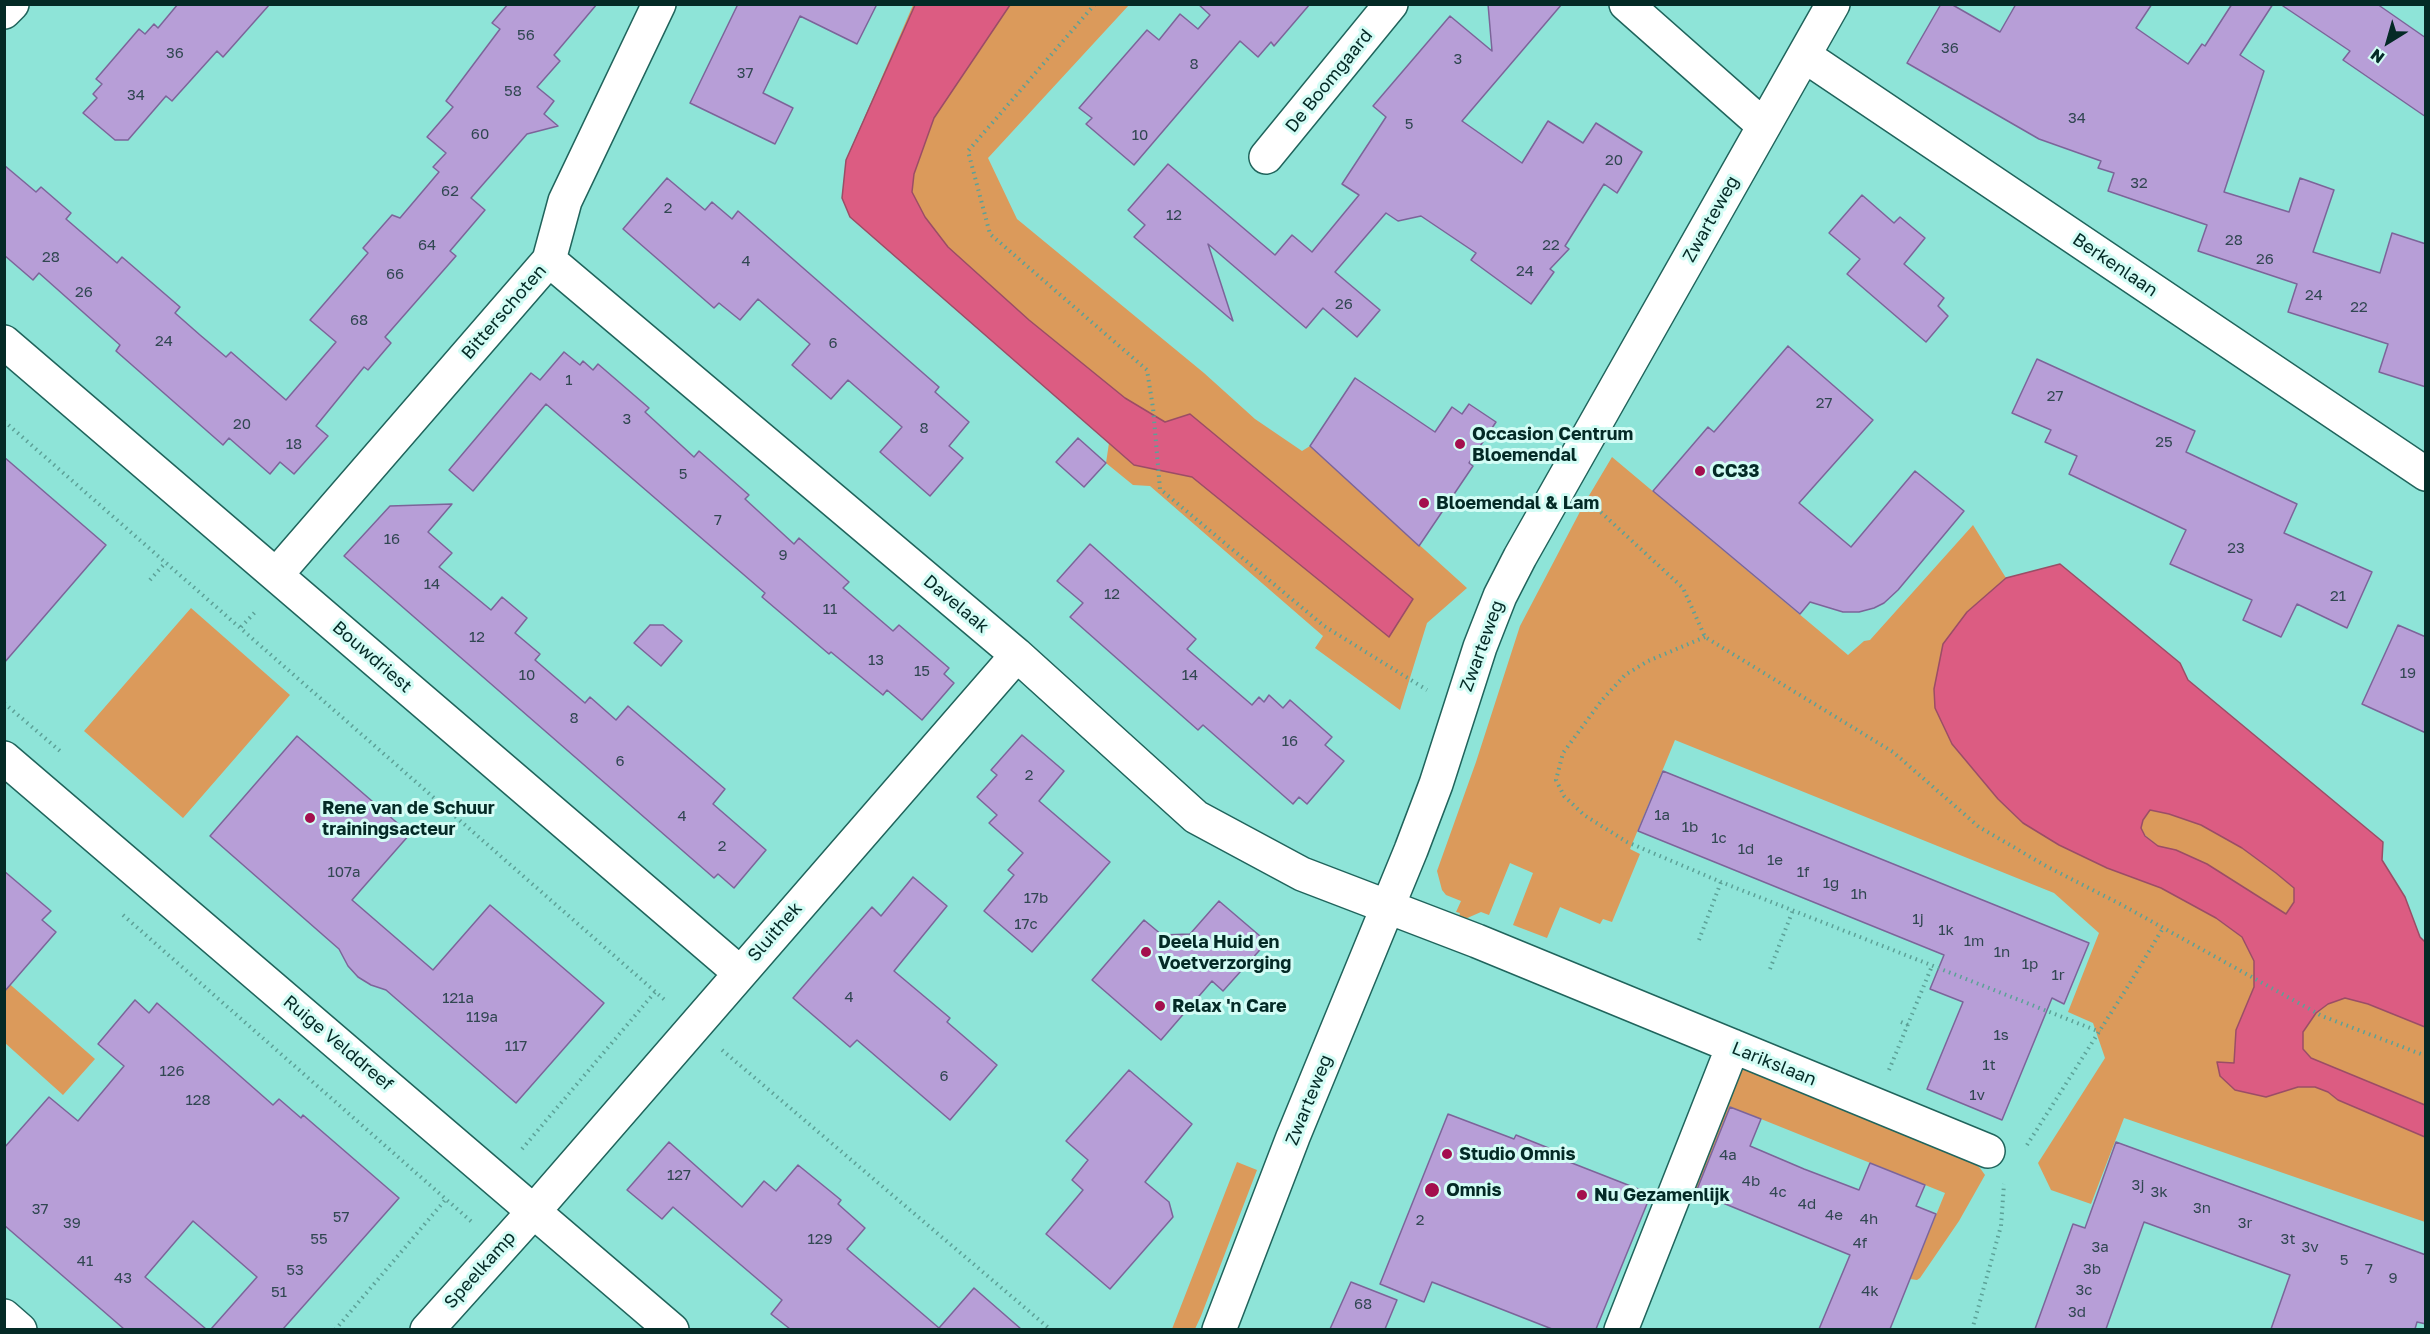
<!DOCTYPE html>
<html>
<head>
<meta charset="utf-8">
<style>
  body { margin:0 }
  #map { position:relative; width:2430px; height:1334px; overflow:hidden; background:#8ee4d8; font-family:"Golos Text",sans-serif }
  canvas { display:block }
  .frame { position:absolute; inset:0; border:6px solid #042a26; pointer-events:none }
  .north { position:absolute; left:2358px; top:12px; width:60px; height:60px; -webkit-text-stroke:4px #d3fcf5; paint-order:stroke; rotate:217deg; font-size:16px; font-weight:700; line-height:24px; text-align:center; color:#042a26 }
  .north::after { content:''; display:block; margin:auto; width:21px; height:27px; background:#042a26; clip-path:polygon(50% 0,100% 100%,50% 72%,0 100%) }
</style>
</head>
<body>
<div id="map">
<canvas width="2430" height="1334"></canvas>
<div class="frame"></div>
<div class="north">N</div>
</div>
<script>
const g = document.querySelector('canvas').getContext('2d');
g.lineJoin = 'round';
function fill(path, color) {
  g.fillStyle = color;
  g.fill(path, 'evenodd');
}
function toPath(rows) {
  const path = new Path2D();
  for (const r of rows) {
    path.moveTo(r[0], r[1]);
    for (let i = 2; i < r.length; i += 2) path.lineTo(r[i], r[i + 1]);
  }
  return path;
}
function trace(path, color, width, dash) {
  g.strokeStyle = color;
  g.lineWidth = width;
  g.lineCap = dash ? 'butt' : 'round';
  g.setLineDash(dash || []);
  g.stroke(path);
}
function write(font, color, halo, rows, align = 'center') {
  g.font = font + ' "Golos Text",sans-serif';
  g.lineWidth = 6;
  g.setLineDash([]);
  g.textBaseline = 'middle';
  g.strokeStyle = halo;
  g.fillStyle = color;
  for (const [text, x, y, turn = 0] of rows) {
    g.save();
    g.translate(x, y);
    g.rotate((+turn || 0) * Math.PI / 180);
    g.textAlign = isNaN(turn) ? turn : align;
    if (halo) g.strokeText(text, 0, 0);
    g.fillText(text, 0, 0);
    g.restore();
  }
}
const green = toPath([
  [913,5,1129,5,988,158,1017,219,1204,373,1255,419,1302,451,1310,446,1467,588,1427,623,1400,710,1315,648,1323,636,1150,486,1133,485,1106,463,1109,443,850,217,842,198,846,160],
  [1612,457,1848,655,1864,641,1870,640,1973,525,2006,578,1967,612,1939,669,1934,689,1952,744,1998,799,2023,823,2059,845,2107,868,2161,887,2216,918,2242,937,2254,961,2254,987,2236,1030,2234,1063,2266,1097,2298,1087,2315,1087,2328,1092,2338,1100,2425,1137,2425,1222,2124,1118,2091,1204,2051,1190,2038,1163,2105,1058,2093,1023,2068,1012,2099,933,2054,893,1675,740,1630,849,1640,854,1612,922,1603,919,1600,924,1560,907,1547,938,1513,925,1533,873,1510,863,1489,915,1481,912,1465,919,1459,916,1460,913,1456,912,1461,901,1446,895,1442,890,1437,871,1476,762,1520,626,1584,504],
  [191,608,290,695,183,818,84,731],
  [2150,810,2169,814,2201,825,2242,848,2276,873,2294,888,2294,902,2286,914,2207,864,2176,850,2158,846,2145,835,2141,828,2143,820],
  [5,980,95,1059,63,1095,5,1043],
  [2345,998,2368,1004,2425,1027,2425,1105,2311,1058,2303,1049,2303,1032,2316,1013,2327,1004],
  [1741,1068,1962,1153,1980,1168,1985,1175,1959,1221,1920,1278,1917,1280,1910,1279,1945,1193,1761,1119,1730,1107,1696,1192,1691,1191],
  [1237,1162,1257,1170,1201,1316,1195,1329,1172,1329]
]);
const water = toPath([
  [915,5,1010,5,934,118,914,174,912,192,925,217,948,247,1029,320,1125,398,1165,422,1190,414,1413,599,1389,637,1192,477,1134,465,850,217,842,198,846,160,915,5],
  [2060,564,2180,663,2188,680,2383,842,2382,860,2405,897,2420,937,2425,942,2425,1027,2368,1004,2345,998,2328,1004,2316,1013,2303,1032,2303,1049,2311,1058,2425,1105,2425,1137,2338,1100,2328,1092,2315,1087,2298,1087,2266,1097,2235,1090,2220,1076,2217,1062,2234,1063,2236,1030,2254,987,2254,961,2242,937,2216,918,2161,888,2107,868,2059,845,2023,823,1998,799,1952,744,1935,708,1934,689,1943,644,1967,612,2006,578,2060,564],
  [2150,810,2169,814,2201,825,2242,848,2276,873,2294,888,2294,902,2286,914,2207,864,2176,850,2158,846,2145,836,2141,828,2143,820,2150,810]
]);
const building = toPath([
  [178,4,270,4,223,57,217,51,172,101,166,96,128,140,115,140,83,113,97,98,93,94,102,84,96,79,139,29,145,34,154,24,158,28,178,4],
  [508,4,597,4,554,55,560,61,537,87,554,101,544,114,558,126,527,134,471,198,485,210,450,251,456,256,385,337,391,343,368,370,364,367,316,426,328,436,294,474,280,462,270,474,229,438,223,445,116,351,120,345,39,273,33,280,4,255,4,165,36,192,41,187,71,213,66,219,117,263,122,257,180,307,175,313,200,335,226,357,231,352,286,400,336,342,310,320,368,253,363,248,392,215,400,218,439,172,433,167,446,153,427,137,453,107,446,101,500,29,492,23,508,4],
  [738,4,877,4,857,44,800,16,763,93,793,108,775,144,690,103,738,4],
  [1198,4,1310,4,1274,46,1271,42,1258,57,1240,41,1134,165,1086,124,1092,118,1079,108,1147,30,1159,40,1180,14,1198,29,1210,15,1198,4],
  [1488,4,1562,4,1462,121,1522,163,1548,121,1583,143,1596,123,1642,152,1617,193,1604,184,1565,246,1569,249,1550,269,1554,272,1531,304,1471,260,1476,253,1421,216,1398,221,1386,213,1335,272,1380,310,1357,337,1323,308,1306,328,1208,244,1233,321,1134,237,1145,225,1128,210,1168,164,1275,255,1292,235,1312,252,1359,195,1342,184,1386,117,1373,106,1450,16,1492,51,1488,4],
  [1941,4,1951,4,2000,32,2016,4,2152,4,2136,28,2188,64,2202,44,2205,46,2232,4,2273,4,2240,55,2264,71,2224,192,2289,212,2300,178,2334,190,2313,252,2380,273,2392,233,2426,244,2426,387,2379,372,2388,344,2288,312,2297,284,2198,251,2207,225,2108,191,2114,173,2098,168,2101,161,2039,139,1907,63,1941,4],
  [2280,4,2377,4,2426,38,2426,117,2343,60,2350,51,2280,4],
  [667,178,705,210,712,202,732,219,738,211,939,387,935,392,969,422,949,446,963,458,930,496,880,452,902,427,848,380,831,399,792,365,810,344,758,299,740,320,719,303,714,308,623,229,667,178],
  [1862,195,1894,223,1900,217,1925,238,1904,264,1944,298,1938,306,1948,316,1926,342,1847,274,1860,259,1829,233,1862,195],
  [1788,346,1873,420,1799,503,1851,547,1915,471,1964,511,1898,590,1884,603,1874,608,1859,612,1843,612,1810,602,1800,614,1653,491,1708,427,1714,432,1788,346],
  [564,352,580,365,583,361,593,370,598,364,649,408,645,412,694,457,699,451,749,495,745,499,794,544,799,538,849,582,843,588,893,631,899,625,949,668,944,674,954,683,922,720,887,690,883,695,831,652,829,654,762,597,765,593,546,404,473,491,449,470,531,373,540,380,564,352],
  [2037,359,2195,431,2186,452,2297,504,2284,533,2372,572,2347,628,2297,604,2281,637,2243,620,2252,600,2170,564,2186,530,2069,474,2077,456,2045,442,2051,430,2012,413,2037,359],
  [1355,378,1435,432,1452,407,1462,414,1469,404,1496,422,1469,463,1473,466,1419,546,1310,446,1355,378],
  [1078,438,1106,463,1084,487,1056,462,1078,438],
  [4,457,106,545,4,663,4,457],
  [452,504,428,532,452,553,439,567,491,610,502,597,527,618,515,633,540,654,535,660,585,703,590,697,616,720,628,706,725,789,713,804,766,850,734,888,718,874,714,878,344,556,390,506,452,504],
  [1090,544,1196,639,1187,649,1252,705,1259,697,1264,702,1269,695,1283,708,1290,700,1332,737,1325,745,1344,761,1307,804,1299,797,1293,804,1203,725,1198,730,1070,617,1083,603,1057,581,1090,544],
  [650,625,663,625,682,641,661,666,634,643,650,625],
  [2398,625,2426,637,2426,733,2362,704,2398,625],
  [1022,735,1064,771,1039,801,1110,862,1032,952,984,911,1014,875,1008,870,1023,853,989,823,997,815,977,797,997,775,991,770,1022,735],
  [297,736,410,834,352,900,433,970,490,905,604,1003,516,1103,386,990,371,985,358,977,348,966,339,949,210,836,297,736],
  [1663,771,2089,943,2064,1004,2052,998,2002,1120,1927,1089,1963,1002,1930,989,1944,955,1638,831,1663,771],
  [4,871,51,911,42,920,56,932,4,992,4,871],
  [913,877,947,906,894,971,950,1018,947,1022,997,1065,950,1120,857,1040,850,1047,793,998,872,907,881,916,913,877],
  [1219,901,1267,942,1223,991,1212,981,1161,1040,1092,980,1144,920,1162,935,1190,934,1219,901],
  [135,1000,149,1013,157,1003,273,1105,279,1099,301,1118,303,1115,399,1198,283,1329,211,1329,257,1277,193,1221,145,1277,206,1329,124,1329,4,1225,4,1148,49,1097,78,1121,124,1066,98,1044,135,1000],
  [1129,1070,1192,1124,1145,1182,1169,1202,1173,1217,1110,1289,1046,1234,1083,1190,1072,1180,1088,1160,1066,1141,1129,1070],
  [1730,1107,1761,1119,1750,1146,1804,1169,1859,1190,1870,1163,1925,1185,1916,1206,1936,1214,1890,1329,1819,1329,1850,1255,1696,1192,1730,1107],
  [1448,1114,1514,1139,1516,1135,1556,1151,1554,1156,1651,1194,1596,1329,1552,1329,1432,1282,1424,1302,1380,1284,1448,1114],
  [669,1142,742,1207,764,1181,776,1191,798,1165,841,1200,838,1204,865,1228,847,1249,939,1328,974,1288,1021,1329,790,1329,771,1314,782,1300,673,1207,662,1219,627,1190,669,1142],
  [2116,1142,2426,1255,2426,1324,2417,1322,2415,1329,2271,1329,2290,1275,2144,1222,2106,1329,2035,1329,2073,1224,2085,1228,2116,1142],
  [1351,1282,1397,1300,1385,1329,1330,1329,1351,1282]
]);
const path = toPath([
  [1095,4,968,151,990,234,1147,370,1153,408,1160,489,1324,626,1427,690],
  [4,421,667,1002],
  [1592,504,1683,588,1705,637,1893,752,1979,827,2046,866,2122,905,2322,1016,2426,1056],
  [150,580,166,562],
  [241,627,257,610],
  [1705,637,1648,661,1625,675,1602,700,1563,753,1556,780,1564,796,1584,815,1627,842,1721,882,2100,1032],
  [4,703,60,751],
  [123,915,473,1223],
  [1699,940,1721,882],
  [1770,969,1793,910],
  [1901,1022,1908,1025],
  [722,1050,1051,1330],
  [1889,1070,1932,966],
  [2027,1145,2130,983,2163,928],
  [522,1149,655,992],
  [335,1330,446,1199],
  [1972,1330,2001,1226,2004,1184]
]);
const minor = toPath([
  [1626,4,1764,126],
  [4,12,12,4],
  [1805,56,2426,474],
  [1266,157,1391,4],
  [549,260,1017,655,1196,817,1302,874,1477,941,1988,1151],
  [4,342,739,972],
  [276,575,549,260,565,201,659,4],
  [4,758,672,1330],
  [4,1316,20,1330],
  [427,1330,534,1211,1017,655],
  [1219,1330,1293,1137,1411,850,1436,784,1480,647,1500,596,1520,557,1833,4],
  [1621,1330,1733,1046]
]);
const markers = [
  [1460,444,6,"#a40f4e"],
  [1700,471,6,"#a40f4e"],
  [1424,503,6,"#a40f4e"],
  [310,818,6,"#a40f4e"],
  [1146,952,6,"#a40f4e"],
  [1160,1006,6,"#a40f4e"],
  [1447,1154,6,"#a40f4e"],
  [1432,1190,8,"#a40f4e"],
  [1582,1195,6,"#a40f4e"]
];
const numberNames = [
  ["56",526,35],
  ["36",1950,48],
  ["36",175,53],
  ["3",1458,59],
  ["8",1194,64],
  ["37",745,73],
  ["58",513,91],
  ["34",136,95],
  ["34",2077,118],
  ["5",1409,124],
  ["60",480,134],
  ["10",1140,135],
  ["20",1614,160],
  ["32",2139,183],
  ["62",450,191],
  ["2",668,208],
  ["12",1174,215],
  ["28",2234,240],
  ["64",427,245],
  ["22",1551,245],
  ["28",51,257],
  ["26",2265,259],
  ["4",746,261],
  ["24",1525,271],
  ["66",395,274],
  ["26",84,292],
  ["24",2314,295],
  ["26",1344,304],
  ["22",2359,307],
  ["68",359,320],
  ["24",164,341],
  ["6",833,343],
  ["1",569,380],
  ["27",2055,396],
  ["27",1824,403],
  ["3",627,419],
  ["20",242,424],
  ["8",924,428],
  ["25",2164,442],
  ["18",294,444],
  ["5",683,474],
  ["7",718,520],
  ["16",392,539],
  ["23",2236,548],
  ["9",783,555],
  ["14",432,584],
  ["12",1112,594],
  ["21",2338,596],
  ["11",830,609],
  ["12",477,637],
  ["13",876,660],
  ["15",922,671],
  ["19",2408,673],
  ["10",527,675],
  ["14",1190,675],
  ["8",574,718],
  ["16",1290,741],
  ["6",620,761],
  ["2",1029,775],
  ["1a",1662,815],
  ["4",682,816],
  ["1b",1690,827],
  ["1c",1719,838],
  ["2",722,846],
  ["1d",1746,849],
  ["1e",1775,860],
  ["107a",344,872],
  ["1f",1803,872],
  ["1g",1831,883],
  ["1h",1859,894],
  ["17b",1036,898],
  ["1j",1918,919],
  ["17c",1026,924],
  ["1k",1946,930],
  ["1m",1974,941],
  ["1n",2002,952],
  ["1p",2030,964],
  ["1r",2058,975],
  ["4",849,997],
  ["121a",458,998],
  ["119a",482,1017],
  ["1s",2001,1035],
  ["117",516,1046],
  ["1t",1989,1065],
  ["126",172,1071],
  ["6",944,1076],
  ["1v",1977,1095],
  ["128",198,1100],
  ["4a",1728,1155],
  ["127",679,1175],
  ["4b",1751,1181],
  ["3j",2138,1185],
  ["4c",1778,1192],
  ["3k",2159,1192],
  ["4d",1807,1204],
  ["3n",2202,1208],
  ["37",40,1209],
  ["4e",1834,1215],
  ["57",341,1217],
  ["4h",1869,1219],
  ["2",1420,1220],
  ["39",72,1223],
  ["3r",2245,1223],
  ["55",319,1239],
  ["129",820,1239],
  ["3t",2288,1239],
  ["4f",1860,1243],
  ["3a",2100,1247],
  ["3v",2310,1247],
  ["5",2344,1260],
  ["41",85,1261],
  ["3b",2092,1269],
  ["7",2369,1269],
  ["53",295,1270],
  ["43",123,1278],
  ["9",2393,1278],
  ["3c",2084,1290],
  ["4k",1870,1291],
  ["51",279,1292],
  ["68",1363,1304],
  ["3d",2077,1312]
];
const streetNames = [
  ["De Boomgaard",1329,81,-51],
  ["Zwarteweg",1711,219,-61],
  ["Berkenlaan",2115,265,34],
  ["Bitterschoten",504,312,-49],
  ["Davelaak",956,604,40],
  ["Zwarteweg",1482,646,-70],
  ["Bouwdriest",372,657,41],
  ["Sluithek",775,932,-49],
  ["Ruige Velddreef",338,1043,40],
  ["Larikslaan",1774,1064,22],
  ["Zwarteweg",1309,1100,-68],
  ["Speelkamp",480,1270,-48]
];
const poiNames = [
  ["Occasion Centrum",1472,434],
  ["Bloemendal",1472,455],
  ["CC33",1712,471],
  ["Bloemendal & Lam",1436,503],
  ["Rene van de Schuur",322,808],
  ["trainingsacteur",322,829],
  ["Deela Huid en",1158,942],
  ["Voetverzorging",1158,963],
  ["Relax 'n Care",1172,1006],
  ["Studio Omnis",1459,1154],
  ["Omnis",1446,1190],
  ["Nu Gezamenlijk",1594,1195]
];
fill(green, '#db9a5b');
fill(water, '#dc5c82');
trace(water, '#9b4d66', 1.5);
fill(building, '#b79ed7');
trace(building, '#7c6499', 1.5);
trace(minor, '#20645c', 36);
trace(path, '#5ca197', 4, [1.5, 4.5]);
trace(minor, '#fff', 33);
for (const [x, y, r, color] of markers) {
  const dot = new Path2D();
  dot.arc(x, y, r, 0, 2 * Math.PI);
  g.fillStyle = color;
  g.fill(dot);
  trace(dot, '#d3fcf5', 2);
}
write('15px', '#314752', null, numberNames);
write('18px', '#042a26', '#d3fcf5', streetNames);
write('bold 18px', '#042a26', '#d3fcf5', poiNames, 'left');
</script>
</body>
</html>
